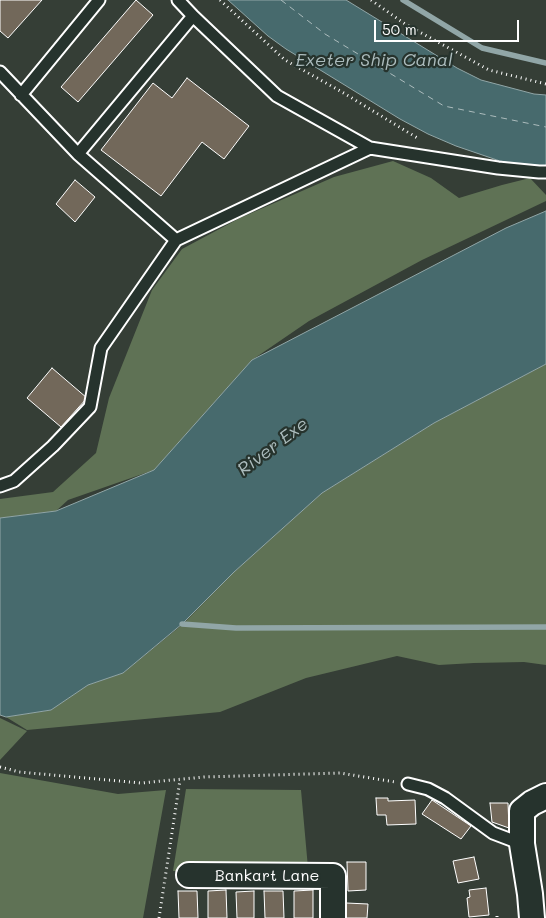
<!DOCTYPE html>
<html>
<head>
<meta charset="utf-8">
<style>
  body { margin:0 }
  #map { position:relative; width:546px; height:918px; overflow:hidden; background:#353e36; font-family:Mali,sans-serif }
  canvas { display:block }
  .scale { position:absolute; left:374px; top:20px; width:145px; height:22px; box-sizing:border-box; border:2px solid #fff; border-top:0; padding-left:6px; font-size:15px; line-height:18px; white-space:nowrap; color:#fff; -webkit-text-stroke:4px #26332d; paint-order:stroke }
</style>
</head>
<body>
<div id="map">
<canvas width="546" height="918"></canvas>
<div class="scale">50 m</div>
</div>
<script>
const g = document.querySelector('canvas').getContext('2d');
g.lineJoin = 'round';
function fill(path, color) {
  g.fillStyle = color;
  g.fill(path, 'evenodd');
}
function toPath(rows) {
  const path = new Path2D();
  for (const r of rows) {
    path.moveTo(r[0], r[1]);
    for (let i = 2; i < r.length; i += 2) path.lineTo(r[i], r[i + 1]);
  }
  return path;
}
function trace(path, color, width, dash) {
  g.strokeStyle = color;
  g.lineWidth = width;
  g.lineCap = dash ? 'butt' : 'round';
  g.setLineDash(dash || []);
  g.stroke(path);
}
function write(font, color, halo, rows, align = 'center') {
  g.font = font + ' Mali,sans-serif';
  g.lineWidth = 4.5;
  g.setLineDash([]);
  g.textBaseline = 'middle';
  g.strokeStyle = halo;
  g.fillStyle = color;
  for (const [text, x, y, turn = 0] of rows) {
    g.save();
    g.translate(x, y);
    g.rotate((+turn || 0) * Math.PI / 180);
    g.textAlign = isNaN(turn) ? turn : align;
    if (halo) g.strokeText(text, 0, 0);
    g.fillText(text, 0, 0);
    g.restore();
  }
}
const green = toPath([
  [393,161,431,178,459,198,502,185,530,178,546,195,546,201,422,260,309,321,252,360,154,470,68,500,56,511,0,518,0,499,53,492,96,453,109,398,152,290,182,249,240,218,334,177],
  [546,364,546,665,524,662,474,663,439,665,397,656,306,678,220,712,27,730,6,717,51,710,88,685,123,673,183,624,234,572,322,493,434,423],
  [0,718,27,731,0,760],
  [0,773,118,794,166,790,143,918,0,918],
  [186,789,301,790,308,868,173,871]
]);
const water = toPath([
  [228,0,346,0,457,68,481,80,534,94,546,95,546,166,510,163,500,161,456,146,428,134,400,119,286,49,268,36,228,0],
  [546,211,546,364,434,423,322,493,234,572,182,624,123,673,88,685,51,710,6,717,0,715,0,518,56,511,154,470,252,360,506,228,546,211]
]);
const stream = toPath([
  [403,0,482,48,546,63],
  [182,624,236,628,546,627]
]);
const ferry = toPath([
  [281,0,325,34,444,106,546,127]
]);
const building = toPath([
  [0,0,42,0,8,38,0,31,0,0],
  [136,0,153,15,78,102,61,87,136,0],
  [187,78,249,126,224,159,202,142,161,196,101,150,153,83,172,98,187,78],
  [75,180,95,197,75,222,56,204,75,180],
  [52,368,87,398,61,427,27,398,52,368],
  [376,798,388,798,388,801,415,800,416,824,387,825,386,815,377,815,376,798],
  [432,800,471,826,461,839,422,814,432,800],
  [490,803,508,803,509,828,492,822,490,803],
  [474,857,479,879,458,883,453,861,474,857],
  [347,862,366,862,366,890,348,891,347,862],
  [486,888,489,915,469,917,467,898,470,897,469,890,486,888],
  [226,890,227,918,208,918,208,891,226,890],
  [313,890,313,918,294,918,294,891,313,890],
  [178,891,197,891,198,918,179,918,178,891],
  [254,891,254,918,237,918,236,892,254,891],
  [264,891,283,891,284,918,265,918,264,891],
  [346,903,368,904,367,918,346,918,346,903]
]);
const path = toPath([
  [220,0,285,60,342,92,419,139],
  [371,0,405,24,489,70,546,84],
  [0,767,19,772,141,783,204,777,340,773,395,782],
  [497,916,497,918],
  [159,918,180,780]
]);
const service = toPath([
  [178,0,193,16,277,96,370,148],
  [0,72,78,154,176,240,370,148,498,168,539,172,546,172],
  [21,95,99,0],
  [78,154,193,16],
  [0,486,14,481,53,446,90,407,101,348,176,240],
  [408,784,428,789,445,798,493,833,522,844]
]);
const minor = toPath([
  [189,875,333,876,333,918],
  [532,918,530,894,522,844,522,811,532,803,546,796]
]);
const streetNames = [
  ["Bankart Lane",267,876]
];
const waterNames = [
  ["Exeter Ship Canal",374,60],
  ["River Exe",273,447,-37]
];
fill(green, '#5f7255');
fill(water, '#476a6d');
trace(water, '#91a6a7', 1);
trace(stream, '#91a6a7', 5.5);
trace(ferry, '#acbcbd', 1, [6, 5]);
fill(building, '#72685a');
trace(building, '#fff', 1);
trace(service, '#fff', 15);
trace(minor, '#fff', 28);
trace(path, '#fff', 3, [1, 4]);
trace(service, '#26332d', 11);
trace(minor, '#26332d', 24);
write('16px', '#fff', '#26332d', streetNames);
write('italic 18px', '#acbcbd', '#26332d', waterNames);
</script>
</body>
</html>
